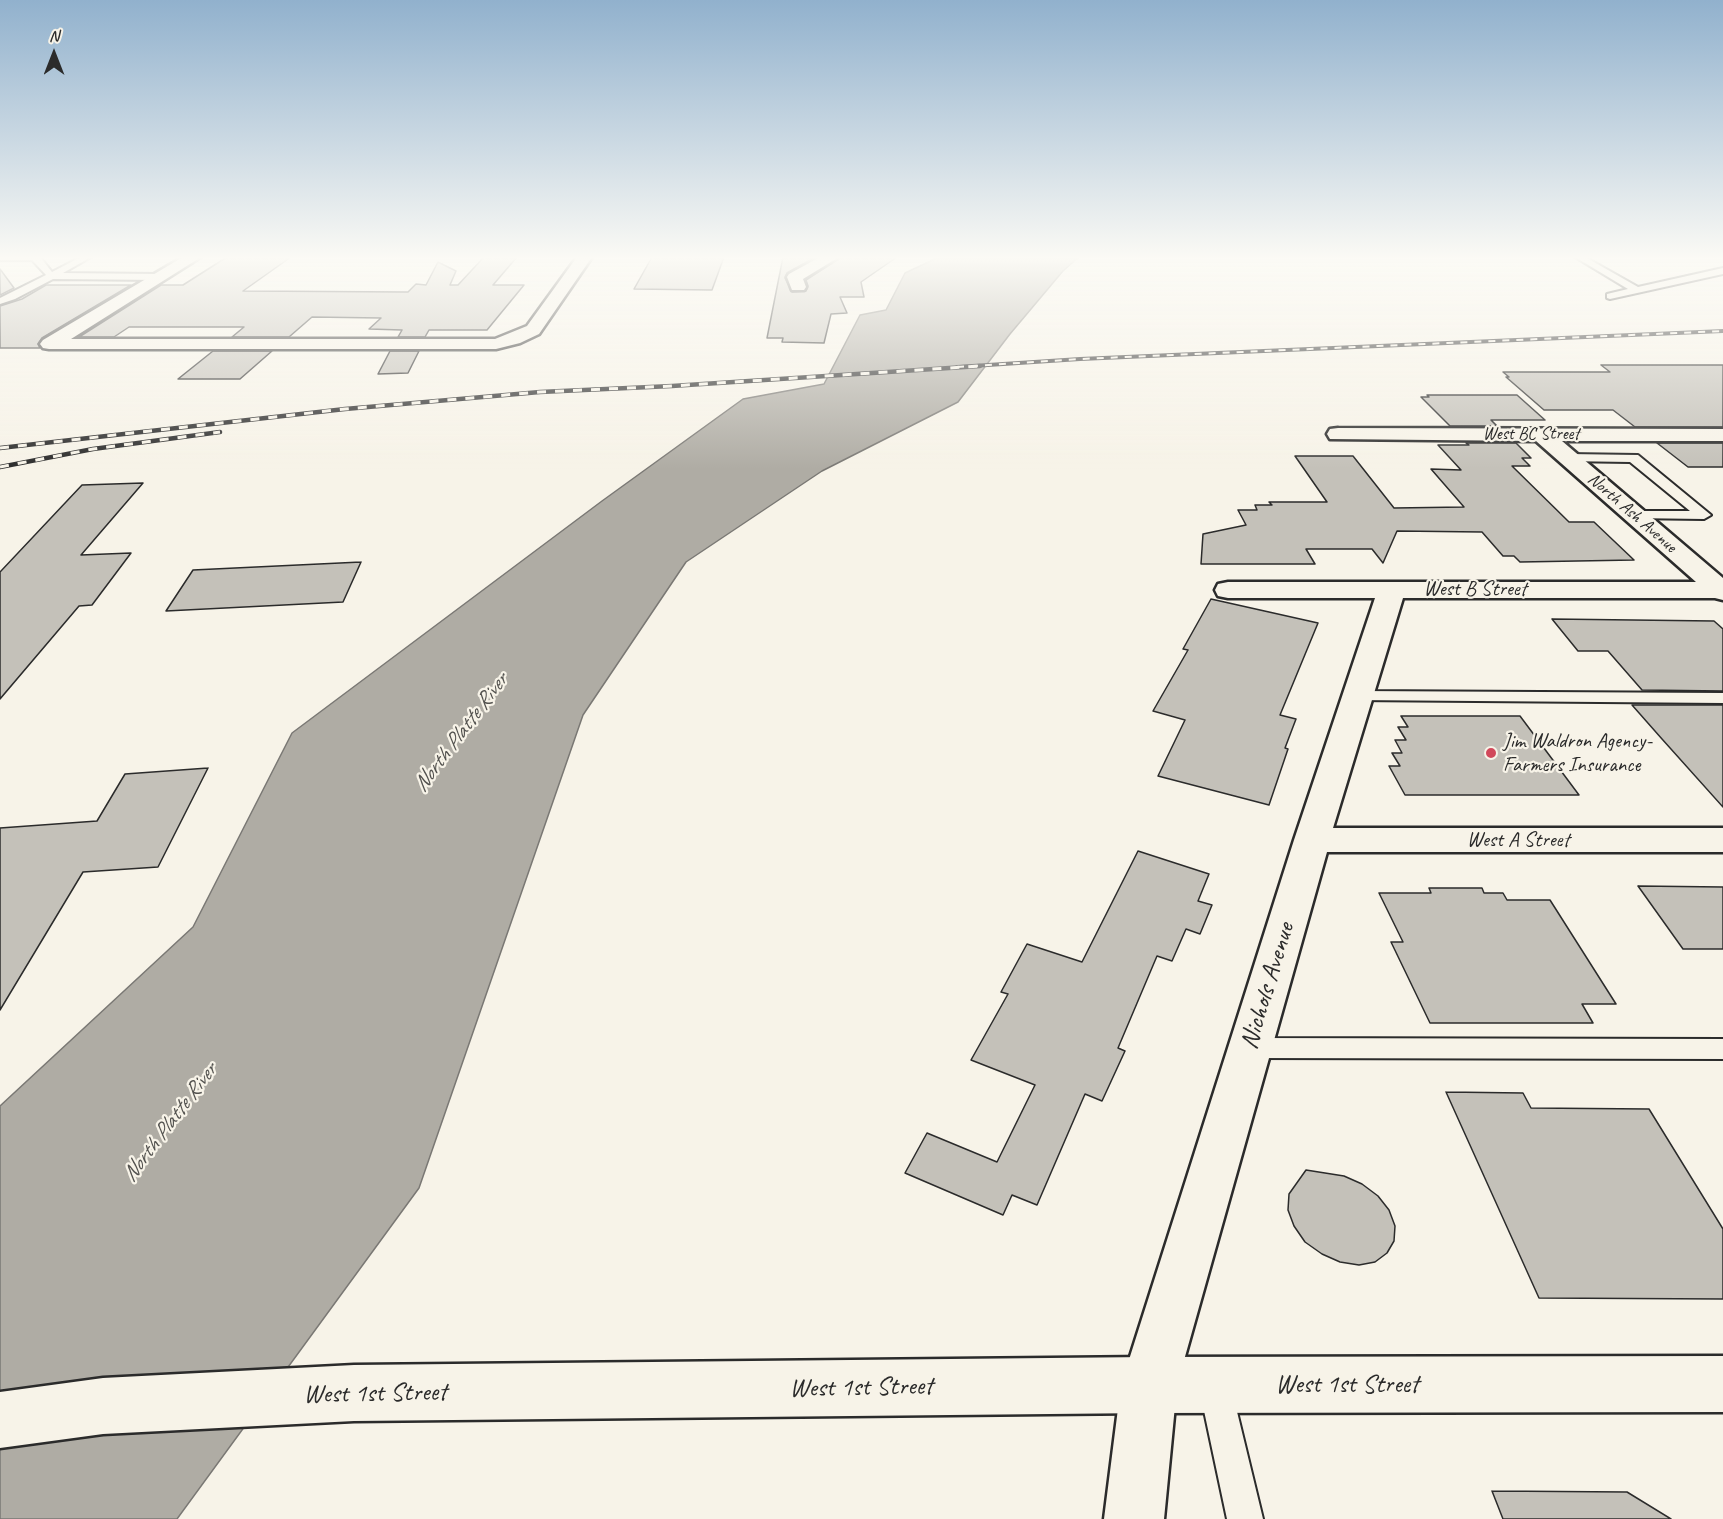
<!DOCTYPE html>
<html>
<head>
<meta charset="utf-8">
<style>
  body { margin:0 }
  #map { position:relative; width:1723px; height:1519px; overflow:hidden; background:#f7f3e8; font-family:Caveat,sans-serif }
  canvas { display:block }
  .north { position:absolute; left:24px; top:24px; width:60px; height:60px; -webkit-text-stroke:4px #f7f3e8; paint-order:stroke; rotate:0deg; font-size:16px; font-weight:700; line-height:24px; text-align:center; color:#2b2b2b }
  .north::after { content:''; display:block; margin:auto; width:21px; height:27px; background:#2b2b2b; clip-path:polygon(50% 0,100% 100%,50% 72%,0 100%) }
</style>
</head>
<body>
<div id="map">
<canvas width="1723" height="1519"></canvas>
<div class="north">N</div>
</div>
<script>
const g = document.querySelector('canvas').getContext('2d');
g.lineJoin = 'round';
function fill(path, color) {
  g.fillStyle = color;
  g.fill(path, 'evenodd');
}
function toPath(rows) {
  const path = new Path2D();
  for (const r of rows) {
    path.moveTo(r[0], r[1]);
    for (let i = 2; i < r.length; i += 2) path.lineTo(r[i], r[i + 1]);
  }
  return path;
}
function trace(path, color, width, dash) {
  g.strokeStyle = color;
  g.lineWidth = width;
  g.lineCap = dash ? 'butt' : 'round';
  g.setLineDash(dash || []);
  g.stroke(path);
}
function write(font, color, halo, rows, align = 'center') {
  g.font = font + ' Caveat,sans-serif';
  g.lineWidth = 4.5;
  g.setLineDash([]);
  g.textBaseline = 'middle';
  g.strokeStyle = halo;
  g.fillStyle = color;
  for (const [text, x, y, turn = 0] of rows) {
    g.save();
    g.translate(x, y);
    g.rotate((+turn || 0) * Math.PI / 180);
    g.textAlign = isNaN(turn) ? turn : align;
    if (halo) g.strokeText(text, 0, 0);
    g.fillText(text, 0, 0);
    g.restore();
  }
}
const water = toPath([
  [939,257,1079,257,1063,271,1010,334,958,402,822,471,686,562,583,715,419,1188,177,1519,0,1519,0,1106,193,927,292,733,602,501,743,399,824,384,860,315,886,310,905,273,939,257]
]);
const building = toPath([
  [227,257,291,257,243,291,408,292,416,284,426,285,438,262,456,271,450,285,458,285,484,257,517,257,493,285,524,285,487,330,429,330,425,337,398,337,402,330,369,329,381,318,312,317,289,337,232,337,244,327,129,327,114,337,79,337,161,285,183,285,227,257],
  [652,257,724,257,712,290,634,289,652,257],
  [783,257,816,257,787,273,785,278,792,292,806,291,808,286,806,280,841,257,897,257,861,282,864,297,840,297,847,313,831,314,824,343,782,342,783,338,767,338,783,257],
  [0,269,14,288,0,295,0,269],
  [46,285,131,285,42,338,38,344,40,348,0,348,0,306,22,299,46,285],
  [213,351,272,351,240,379,178,379,213,351],
  [390,351,419,351,408,373,378,374,390,351],
  [1601,365,1723,365,1723,427,1635,427,1613,410,1544,410,1506,377,1509,377,1503,372,1610,372,1601,365],
  [1427,395,1517,395,1545,420,1491,420,1497,426,1450,426,1421,397,1429,397,1427,395],
  [1466,443,1516,443,1531,458,1522,458,1530,466,1512,466,1569,522,1594,522,1634,560,1520,562,1514,556,1503,556,1482,532,1397,531,1383,563,1372,549,1306,549,1315,564,1201,564,1203,534,1246,525,1238,510,1257,510,1255,505,1272,505,1269,502,1327,502,1295,456,1353,456,1394,508,1464,507,1431,469,1461,470,1438,445,1469,445,1466,443],
  [1657,443,1723,443,1723,467,1688,467,1657,443],
  [143,483,81,555,131,553,92,605,79,606,0,699,0,572,82,485,143,483],
  [361,562,343,602,166,611,193,570,361,562],
  [1211,599,1318,623,1280,715,1296,719,1285,748,1288,749,1269,805,1158,776,1185,720,1153,711,1188,650,1183,649,1211,599],
  [1552,619,1714,621,1723,629,1723,691,1642,690,1608,651,1578,651,1552,619],
  [1632,705,1723,705,1723,807,1662,739,1632,705],
  [1401,716,1520,716,1579,795,1405,795,1389,766,1400,766,1392,753,1402,753,1395,740,1406,740,1398,727,1408,727,1401,716],
  [208,768,158,867,83,872,0,1010,0,828,97,821,125,774,208,768],
  [1138,851,1209,874,1198,901,1212,905,1200,934,1186,929,1172,961,1157,956,1118,1048,1125,1051,1102,1101,1085,1094,1037,1205,1012,1195,1003,1215,905,1173,927,1133,997,1162,1035,1085,971,1060,1008,994,1001,992,1027,944,1082,962,1138,851],
  [1638,886,1723,887,1723,949,1683,949,1638,886],
  [1429,888,1482,888,1484,893,1503,893,1507,900,1550,900,1616,1004,1582,1004,1593,1023,1430,1023,1391,942,1403,942,1379,893,1431,893,1429,888],
  [1446,1092,1523,1093,1531,1108,1649,1109,1723,1229,1723,1299,1539,1298,1446,1092],
  [1306,1170,1344,1176,1362,1184,1378,1196,1389,1210,1395,1226,1394,1241,1387,1253,1375,1262,1359,1265,1340,1262,1322,1254,1305,1242,1294,1226,1288,1210,1289,1194,1306,1170],
  [1492,1491,1627,1492,1671,1519,1503,1519,1492,1491]
]);
const lane = toPath([
  [0,257,40,257,52,272,81,257,91,257,63,273,160,274,165,277,160,280,53,279,15,299,0,304,0,298,46,275,32,260,0,260,0,257],
  [1575,257,1585,257,1638,287,1723,268,1723,274,1610,299,1607,298,1607,294,1628,289,1575,257],
  [1568,454,1638,455,1711,515,1704,519,1629,518,1627,515,1629,512,1634,511,1690,511,1630,462,1563,461,1561,458,1568,454],
  [1358,691,1723,693,1723,703,1352,700,1349,696,1352,692,1358,691],
  [1250,1038,1723,1039,1723,1059,1250,1058,1241,1055,1237,1048,1241,1041,1250,1038],
  [1215,1371,1227,1375,1231,1387,1263,1519,1227,1519,1199,1387,1203,1375,1215,1371]
]);
const street = toPath([
  [183,257,201,257,71,339,495,339,527,326,577,257,592,257,539,334,520,343,496,349,49,349,43,348,40,344,43,340,183,257],
  [820,257,839,257,803,279,806,287,804,290,792,290,787,277,789,274,820,257],
  [1338,428,1723,429,1723,441,1562,441,1723,578,1723,600,1715,598,1403,598,1333,828,1723,828,1723,852,1327,852,1177,1385,1164,1519,1104,1519,1121,1385,1294,840,1375,598,1228,598,1218,596,1215,590,1218,584,1228,582,1696,582,1536,441,1330,439,1327,434,1330,429,1338,428]
]);
const primary = toPath([
  [1723,1356,1723,1412,1149,1413,354,1421,103,1434,0,1448,0,1392,103,1378,354,1365,1149,1357,1723,1356]
]);
const railFar1 = toPath([
  [957,367,1080,359,1723,331]
]);
const rail = toPath([
  [0,448,345,409,540,392,672,386,980,366],
  [0,467,93,449,220,432]
]);
const markers = [
  [1491,753,6,"#d1495b"]
];
const farStreetnames = [
  ["West BC Street",1531,434],
  ["North Ash Avenue",1632,513,41]
];
const streetNames = [
  ["West B Street",1475,589],
  ["West A Street",1518,840]
];
const poiNames = [
  ["Jim Waldron Agency-",1503,741],
  ["Farmers Insurance",1503,765]
];
const waterNames = [
  ["North Platte River",461,733,-53],
  ["North Platte River",170,1123,-53]
];
const nearStreetnames = [
  ["Nichols Avenue",1268,986,-73],
  ["West 1st Street",1347,1385],
  ["West 1st Street",861,1388,-1],
  ["West 1st Street",375,1394,-1]
];
fill(water, '#afaca4');
trace(water, '#7a7874', 1.5);
fill(building, '#c4c1b9');
trace(building, '#2b2b2b', 1.5);
trace(lane, '#2b2b2b', 4);
trace(street, '#2b2b2b', 5);
trace(primary, '#2b2b2b', 5);
fill(lane, '#f7f3e8');
fill(street, '#f7f3e8');
fill(primary, '#f7f3e8');
trace(railFar1, '#2b2b2b', 4);
trace(rail, '#2b2b2b', 4.5);
trace(railFar1, '#f7f3e8', 2, [7]);
trace(rail, '#f7f3e8', 3, [9]);
const sky = g.createLinearGradient(0, 0, 0, 469);
sky.addColorStop(0, '#91b1cd');
sky.addColorStop(0.55, '#fbfaf5');
sky.addColorStop(1, '#fbfaf500');
g.fillStyle = sky;
g.fillRect(0, 0, 1723, 469);
for (const [x, y, r, color] of markers) {
  const dot = new Path2D();
  dot.arc(x, y, r, 0, 2 * Math.PI);
  g.fillStyle = color;
  g.fill(dot);
  trace(dot, '#f7f3e8', 2);
}
write('18px', '#2b2b2b', '#f7f3e8', farStreetnames);
write('21px', '#2b2b2b', '#f7f3e8', streetNames);
write('21px', '#2b2b2b', '#f7f3e8', poiNames, 'left');
write('italic 22px', '#53524f', '#f7f3e8', waterNames);
write('26px', '#2b2b2b', '#f7f3e8', nearStreetnames);
</script>
</body>
</html>
